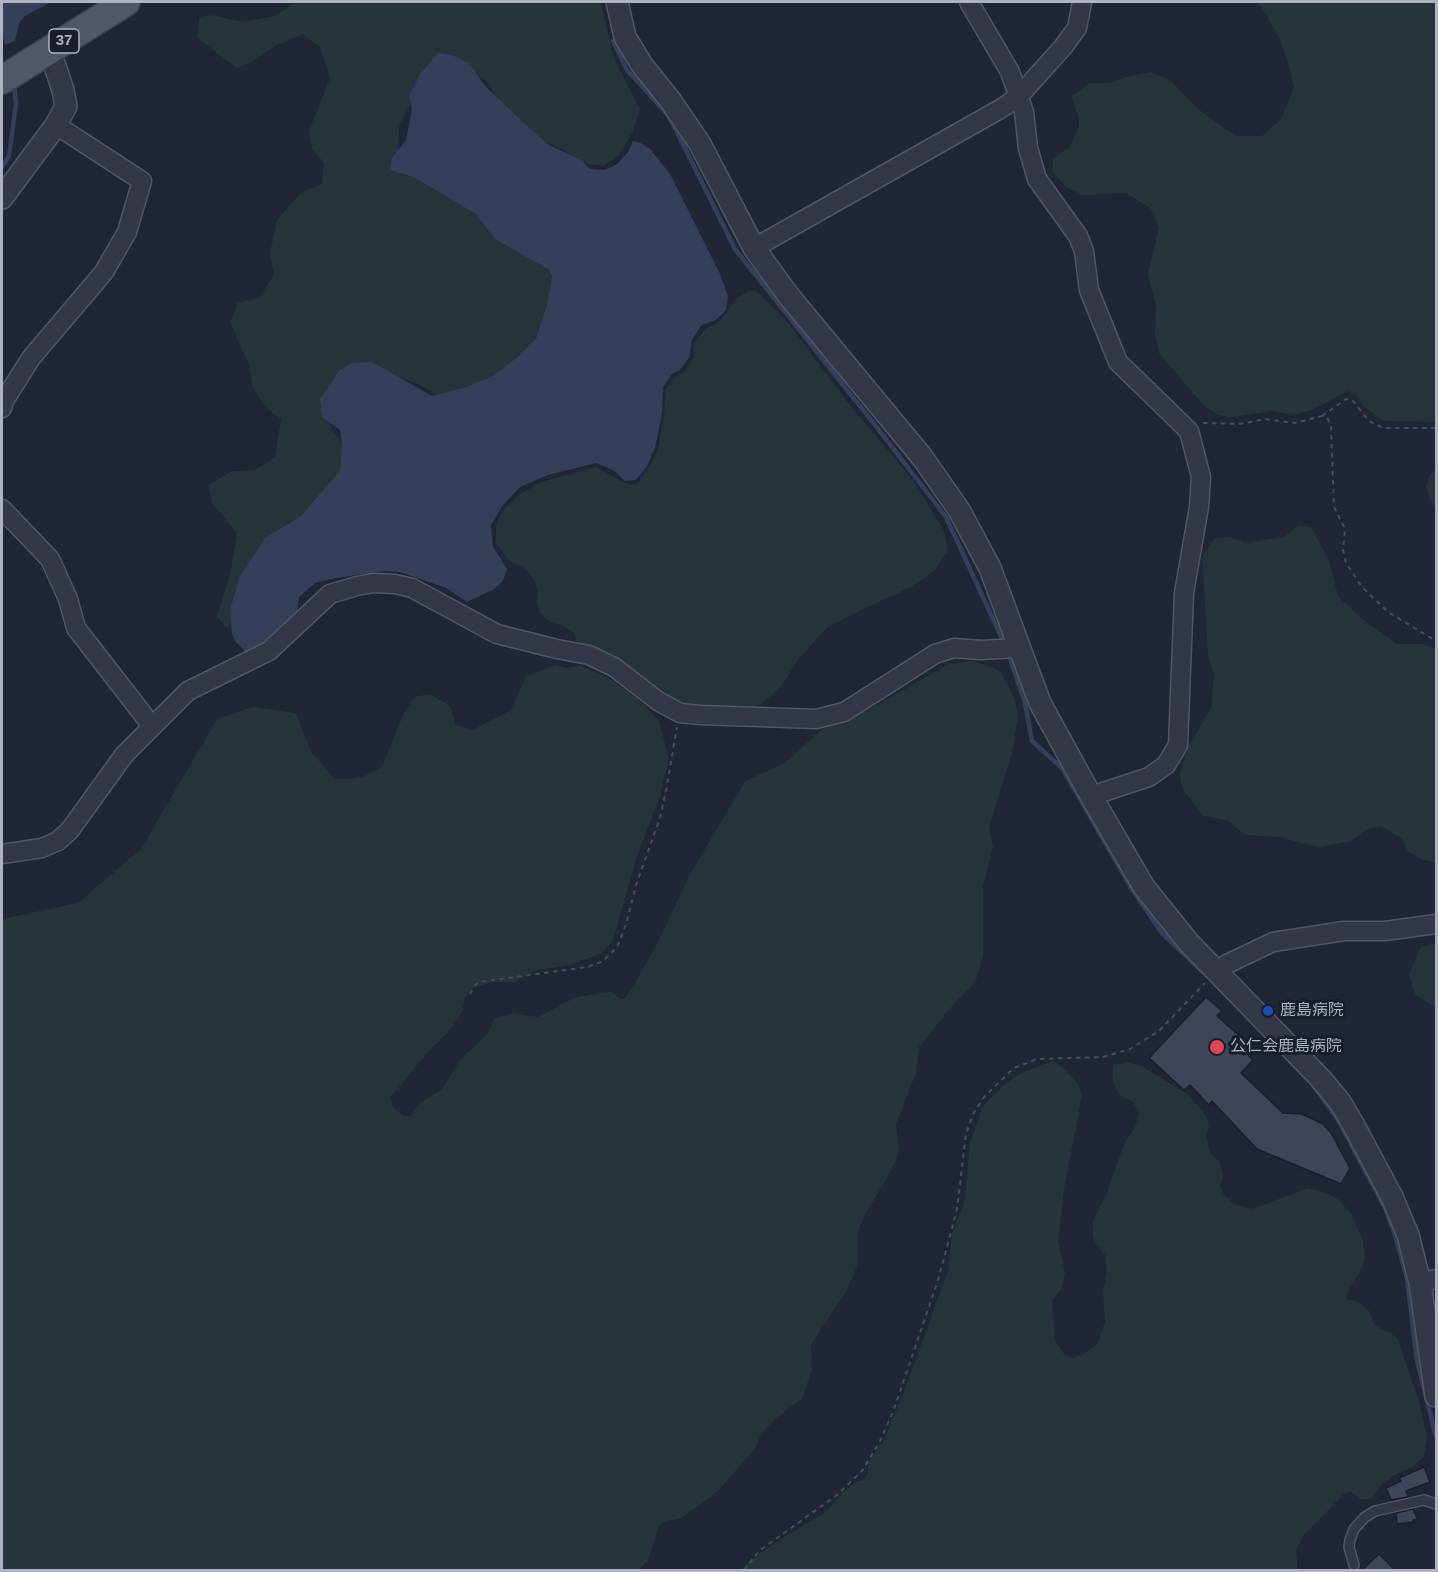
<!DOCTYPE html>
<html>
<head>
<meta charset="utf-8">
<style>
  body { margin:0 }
  #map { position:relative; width:1438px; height:1572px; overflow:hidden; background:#202635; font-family:Helvetica,sans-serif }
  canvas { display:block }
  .frame { position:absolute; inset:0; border:3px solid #aeb2c3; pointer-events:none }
</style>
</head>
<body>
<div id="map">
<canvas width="1438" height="1572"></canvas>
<div class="frame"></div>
</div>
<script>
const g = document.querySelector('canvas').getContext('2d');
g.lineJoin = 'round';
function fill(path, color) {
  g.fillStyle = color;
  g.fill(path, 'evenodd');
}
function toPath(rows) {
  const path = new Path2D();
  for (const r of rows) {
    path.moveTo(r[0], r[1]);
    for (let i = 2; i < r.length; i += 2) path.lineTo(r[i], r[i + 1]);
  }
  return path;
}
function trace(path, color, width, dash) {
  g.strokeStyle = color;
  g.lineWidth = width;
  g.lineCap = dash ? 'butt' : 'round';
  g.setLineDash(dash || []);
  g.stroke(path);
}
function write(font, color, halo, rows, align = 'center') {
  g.font = font + ' Helvetica,"Noto Sans JP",sans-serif';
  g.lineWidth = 6;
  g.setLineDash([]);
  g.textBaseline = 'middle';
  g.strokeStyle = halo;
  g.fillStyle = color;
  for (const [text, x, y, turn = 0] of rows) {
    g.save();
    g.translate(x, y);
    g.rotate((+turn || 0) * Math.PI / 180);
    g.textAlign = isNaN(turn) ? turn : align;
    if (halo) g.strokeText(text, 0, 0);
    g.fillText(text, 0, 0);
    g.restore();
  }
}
const green = toPath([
  [296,2,601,2,613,56,640,109,632,133,620,154,604,166,588,164,529,132,500,106,489,84,464,65,427,72,399,126,398,162,539,255,556,284,536,347,511,369,444,399,416,383,379,371,326,405,331,428,348,452,342,477,228,627,225,627,217,616,230,575,237,533,212,503,209,485,232,471,255,470,275,458,281,419,265,407,253,388,249,365,230,322,238,303,259,298,274,275,270,253,277,220,302,192,322,184,324,163,312,149,309,131,330,78,320,47,302,34,275,46,252,62,237,68,197,38,199,17,211,15,242,22,274,16],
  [1258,2,1436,2,1436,422,1384,421,1364,407,1355,394,1348,391,1312,410,1293,415,1272,411,1232,417,1218,415,1203,405,1159,353,1155,334,1156,306,1148,274,1159,227,1150,208,1126,193,1083,195,1066,187,1052,171,1053,158,1069,148,1079,126,1078,115,1071,97,1089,83,1110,83,1130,76,1151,72,1171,81,1198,109,1236,136,1262,136,1281,119,1294,87,1290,69,1280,39],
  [749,291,758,292,790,325,848,403,913,480,944,531,948,550,934,571,911,587,863,609,828,627,800,657,780,688,761,704,747,710,688,708,671,702,612,657,595,648,577,644,574,633,563,625,550,622,540,613,537,602,538,591,533,578,525,569,509,561,496,543,496,526,502,511,520,494,539,483,555,478,596,467,621,481,630,485,638,483,654,459,659,444,663,427,666,389,675,377,684,372,693,358,694,344,705,329,715,325,726,314,736,298],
  [1436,468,1436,508,1430,500,1426,486,1430,475],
  [1298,525,1311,527,1329,560,1338,596,1362,619,1397,644,1422,644,1436,649,1436,863,1424,860,1408,852,1402,839,1381,826,1367,829,1351,841,1319,847,1277,837,1245,835,1227,820,1203,816,1182,788,1180,774,1187,749,1211,708,1214,676,1208,655,1202,557,1214,539,1230,537,1245,543,1285,536],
  [972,661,993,667,1001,672,1013,695,1018,715,1013,749,989,828,993,847,983,886,983,956,975,983,957,1000,919,1047,916,1073,896,1124,899,1151,895,1163,863,1219,858,1232,858,1265,846,1291,811,1345,812,1369,802,1399,776,1418,763,1432,753,1451,717,1492,680,1519,665,1521,659,1526,649,1558,640,1570,2,1570,2,919,78,903,141,849,217,719,253,707,296,713,311,751,334,778,349,779,365,776,382,767,403,715,414,697,430,694,450,706,456,725,473,730,511,710,526,676,555,665,568,668,581,666,609,678,640,701,659,721,669,759,659,799,637,856,613,940,602,953,570,965,533,971,515,982,493,982,473,988,465,997,463,1009,451,1029,425,1055,391,1097,393,1107,403,1116,411,1116,418,1104,442,1089,460,1060,488,1033,494,1019,513,1013,538,1017,574,998,598,993,611,992,620,999,624,999,632,988,658,942,689,876,745,781,785,763,822,729,864,712,949,664],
  [1436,943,1436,1008,1415,995,1409,974,1421,947],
  [1050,1062,1056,1062,1065,1070,1078,1083,1082,1096,1065,1183,1058,1242,1065,1273,1061,1289,1052,1301,1055,1341,1064,1354,1073,1358,1084,1354,1097,1344,1105,1322,1103,1292,1107,1271,1105,1255,1097,1245,1093,1237,1093,1221,1106,1195,1124,1144,1135,1127,1139,1114,1133,1102,1121,1096,1115,1088,1113,1078,1113,1066,1127,1062,1141,1066,1189,1095,1207,1117,1209,1126,1206,1135,1210,1153,1220,1162,1223,1177,1220,1186,1224,1195,1234,1204,1253,1209,1308,1188,1326,1193,1339,1200,1351,1214,1363,1240,1365,1258,1362,1268,1346,1295,1347,1299,1358,1302,1369,1311,1375,1326,1391,1333,1398,1340,1420,1405,1427,1437,1424,1456,1414,1466,1394,1475,1381,1485,1371,1499,1361,1499,1351,1492,1344,1494,1302,1537,1296,1551,1298,1570,741,1570,747,1563,771,1545,826,1512,843,1492,855,1482,864,1480,868,1472,868,1463,885,1438,903,1394,948,1271,952,1234,965,1200,970,1142,983,1106,1005,1084,1021,1073]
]);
const water = toPath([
  [2,2,51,2,25,16,19,23,15,41,5,45,2,32],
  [438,53,452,55,470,64,485,86,527,126,549,145,581,160,590,169,604,170,616,165,628,152,633,141,641,143,650,149,670,174,720,274,728,296,726,310,716,320,702,325,692,339,689,358,680,370,672,374,663,387,662,413,655,448,647,466,636,480,625,481,613,470,596,463,548,475,520,487,503,505,491,525,493,547,507,569,503,581,494,589,467,602,446,588,400,572,383,571,336,578,315,583,299,597,297,613,265,645,248,654,235,641,232,634,230,610,240,576,265,538,300,517,340,471,342,445,340,430,322,417,320,399,339,371,351,363,372,362,432,396,464,388,493,376,519,356,536,339,548,301,552,277,548,269,495,239,476,214,414,177,390,170,392,158,406,140,412,109,409,97,420,74]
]);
const stream = toPath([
  [613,41,627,70,667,114,677,132,735,249,879,430,946,517,1005,645],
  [2,167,9,156,16,104,14,84],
  [1008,653,1025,703,1032,741,1062,768,1130,886,1161,932,1203,972],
  [1313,1085,1338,1120,1386,1210,1396,1238,1407,1279,1417,1361,1436,1437]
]);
const building = toPath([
  [1206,997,1222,1011,1217,1016,1251,1046,1245,1052,1253,1060,1241,1073,1283,1113,1301,1114,1313,1119,1323,1124,1331,1133,1350,1168,1341,1184,1257,1149,1212,1101,1209,1105,1190,1085,1184,1090,1149,1058,1206,997],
  [1424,1467,1430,1482,1406,1491,1408,1497,1391,1500,1386,1488,1401,1481,1399,1478,1424,1467],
  [1413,1509,1418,1520,1413,1520,1413,1522,1397,1524,1396,1513,1413,1509],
  [1379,1554,1395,1570,1362,1570,1379,1554]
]);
const path = toPath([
  [1322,416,1346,399,1353,401,1369,421,1383,428,1436,428],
  [1203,423,1240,424,1265,419,1295,423,1322,416,1328,419,1331,427,1334,507,1345,529,1343,550,1346,563,1362,587,1388,612,1436,641],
  [470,994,475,985,479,982,587,967,601,962,611,954,619,943,626,924,637,882,660,818,666,791,677,727],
  [744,1570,759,1551,837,1495,862,1471,879,1443,893,1412,939,1277,957,1209,966,1134,973,1114,984,1097,1014,1068,1037,1059,1103,1057,1130,1049,1159,1031,1205,983]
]);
const service = toPath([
  [1354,1565,1349,1547,1350,1540,1354,1529,1365,1517,1375,1511,1424,1500,1436,1504]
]);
const minor = toPath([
  [969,2,1010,72,1024,112,1028,148,1037,179,1078,236,1084,251,1089,290,1118,362,1189,431,1201,477,1199,507,1184,593,1178,745,1166,765,1149,777,1091,796],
  [754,248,1002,108,1019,96,1063,47,1077,28,1082,2],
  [2,408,4,401,31,358,104,272,127,232,142,181,56,125],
  [2,509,50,559,68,599,76,628,152,726],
  [2,854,42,848,58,841,70,830,124,755,188,691,269,651,330,594,357,586,373,583,395,584,412,588,497,634,557,649,589,655,614,667,658,701,680,713,700,715,816,719,844,712,935,654,954,648,981,650,1019,648],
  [1217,971,1227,964,1273,942,1344,931,1385,931,1436,924],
  [1420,1283,1436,1279]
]);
const tertiary = toPath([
  [617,2,625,37,642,65,670,100,700,144,754,248,788,295,922,457,959,510,990,568,1040,703,1091,796,1144,887,1189,943,1320,1078,1340,1102,1353,1124,1392,1197,1408,1235,1420,1283,1436,1396],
  [2,198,56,125,66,106,63,90,55,66,48,51]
]);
const primary = toPath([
  [2,80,126,2]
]);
const markers = [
  [1268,1011,6,"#1a4fb4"],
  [1217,1047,8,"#e0444e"]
];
const shields = [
  [64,41,30]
];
const shieldNames = [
  ["37",64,41]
];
const poiNames = [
  ["鹿島病院",1280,1011],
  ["公仁会鹿島病院",1230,1047]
];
fill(green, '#25353a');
fill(water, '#353f5c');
trace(stream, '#353f5c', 4.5);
fill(building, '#3e4558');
trace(building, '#1b1f2d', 1.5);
trace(service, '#515564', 12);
trace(minor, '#515564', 21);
trace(tertiary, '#515564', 24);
trace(primary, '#3d4150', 30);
trace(path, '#425056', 2, [4.5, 4.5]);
trace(service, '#343846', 9);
trace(minor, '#343846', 18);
trace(tertiary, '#343846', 21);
trace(primary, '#515766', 27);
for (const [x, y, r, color] of markers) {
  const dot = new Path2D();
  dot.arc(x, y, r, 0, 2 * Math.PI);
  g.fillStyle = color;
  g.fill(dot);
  trace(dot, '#191e2a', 2);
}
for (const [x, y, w] of shields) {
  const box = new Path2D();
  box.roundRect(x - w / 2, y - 12, w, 24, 4.5);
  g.fillStyle = '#191e2a';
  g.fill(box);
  trace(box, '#aeb2c3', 1.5);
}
write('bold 15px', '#aeb2c3', null, shieldNames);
write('16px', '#aeb2c3', '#191e2a', poiNames, 'left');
</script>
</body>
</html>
